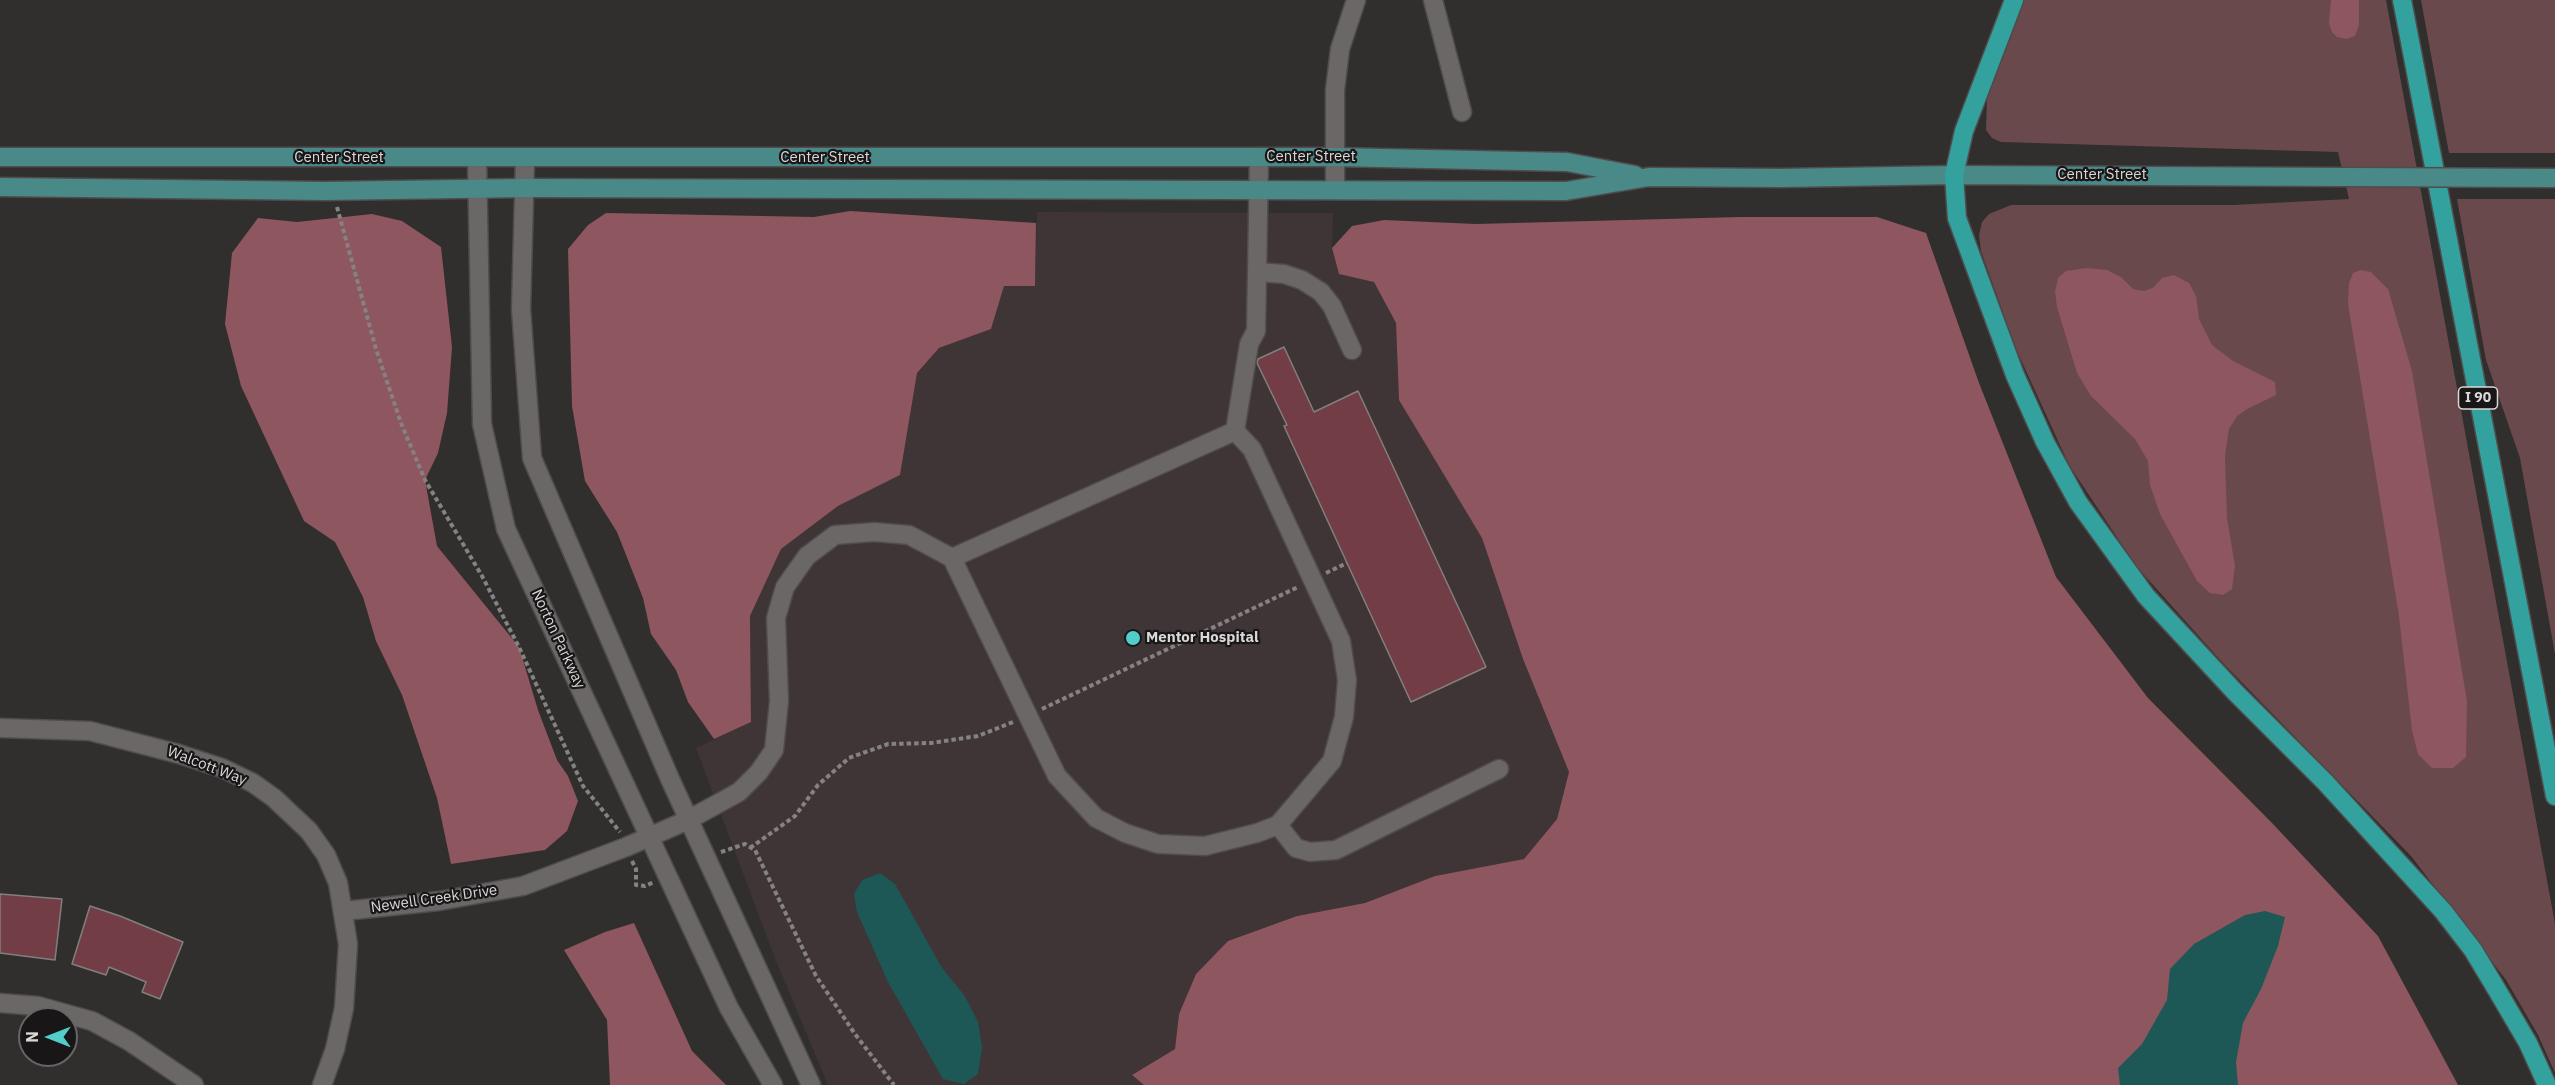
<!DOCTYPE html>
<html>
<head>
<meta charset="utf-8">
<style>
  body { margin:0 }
  #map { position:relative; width:2555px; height:1085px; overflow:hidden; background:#312e2e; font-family:"IBM Plex Sans",sans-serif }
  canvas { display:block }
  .north { position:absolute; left:18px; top:1007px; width:60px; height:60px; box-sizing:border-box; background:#181616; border:2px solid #666464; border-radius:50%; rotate:270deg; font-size:16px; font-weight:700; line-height:24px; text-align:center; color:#dad8d8 }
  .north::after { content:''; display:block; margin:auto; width:21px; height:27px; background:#53cdca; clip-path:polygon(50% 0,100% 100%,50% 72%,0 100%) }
</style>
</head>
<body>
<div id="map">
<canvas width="2555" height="1085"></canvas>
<div class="north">N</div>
</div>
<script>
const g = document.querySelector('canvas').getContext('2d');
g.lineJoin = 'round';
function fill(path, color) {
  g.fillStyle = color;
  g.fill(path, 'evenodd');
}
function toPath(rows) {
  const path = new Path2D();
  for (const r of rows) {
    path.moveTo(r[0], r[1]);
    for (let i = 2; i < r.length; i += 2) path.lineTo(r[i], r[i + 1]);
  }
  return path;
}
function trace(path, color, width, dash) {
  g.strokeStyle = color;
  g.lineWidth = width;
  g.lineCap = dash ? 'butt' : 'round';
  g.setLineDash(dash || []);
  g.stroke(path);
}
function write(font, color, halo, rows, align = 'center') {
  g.font = font + ' "IBM Plex Sans",sans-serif';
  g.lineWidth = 4.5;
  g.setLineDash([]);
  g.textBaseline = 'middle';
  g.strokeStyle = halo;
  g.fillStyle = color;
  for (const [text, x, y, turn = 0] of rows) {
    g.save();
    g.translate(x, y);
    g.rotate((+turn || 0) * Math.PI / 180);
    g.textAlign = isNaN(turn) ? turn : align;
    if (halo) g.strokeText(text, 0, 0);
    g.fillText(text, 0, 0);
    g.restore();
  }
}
const built = toPath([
  [1037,212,1333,213,1332,248,1339,273,1374,281,1396,323,1399,400,1482,538,1523,659,1569,772,1557,819,1524,859,1435,876,1365,903,1297,916,1228,941,1196,974,1179,1014,1175,1049,1132,1075,1144,1085,828,1085,776,961,696,748,751,722,750,616,781,549,838,506,900,475,917,373,939,348,991,329,1004,286,1035,286]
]);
const green = toPath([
  [2024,0,2386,0,2555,924,2555,1073,2538,1035,2506,980,2411,856,2222,662,2136,566,2069,465,2016,349,1981,251,1979,235,1982,222,1989,214,2011,205,2234,205,2349,199,2338,152,2001,142,1992,138,1986,130,1987,99],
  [2421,0,2555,0,2555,153,2449,153],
  [2457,199,2555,199,2555,654,2520,458,2486,360]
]);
const forest = toPath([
  [2331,0,2359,0,2359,25,2355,36,2347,39,2337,37,2332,32,2329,23],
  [850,211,1036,223,1035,286,1004,286,991,329,939,348,917,373,900,475,838,506,781,549,750,616,751,722,714,739,688,702,676,670,651,634,643,598,617,532,585,481,572,406,568,249,588,225,606,213,814,217],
  [372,214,402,221,441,247,452,347,447,413,438,453,425,480,437,546,519,647,538,710,557,760,568,776,578,801,567,831,545,850,451,864,437,798,402,695,376,641,363,597,335,542,304,521,241,386,225,324,232,253,258,218,297,222],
  [1740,217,1877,217,1926,233,1979,383,2056,577,2148,698,2273,824,2378,936,2458,1085,1144,1085,1132,1075,1175,1049,1179,1014,1196,974,1228,941,1297,916,1365,903,1435,876,1524,859,1557,819,1569,772,1523,659,1482,538,1399,400,1396,323,1374,282,1339,274,1332,248,1352,226,1384,220,1476,224],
  [2086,268,2107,270,2121,277,2133,289,2144,291,2153,288,2162,278,2174,275,2189,283,2196,296,2199,319,2212,345,2233,361,2275,382,2276,395,2247,409,2237,416,2229,429,2225,455,2227,518,2235,566,2232,589,2223,595,2210,593,2197,581,2160,514,2150,485,2148,461,2135,439,2091,396,2077,373,2057,307,2055,292,2058,278,2066,271],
  [2361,270,2371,272,2388,289,2412,371,2467,701,2466,757,2453,768,2432,768,2418,754,2412,731,2399,616,2348,304,2349,283,2353,273],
  [634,923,692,1051,726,1085,610,1085,607,1020,564,950,605,932]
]);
const water = toPath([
  [880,873,895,884,942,968,964,995,978,1022,982,1047,978,1074,964,1084,943,1079,888,982,857,912,854,894,862,880],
  [2265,911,2285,917,2278,946,2261,989,2243,1023,2236,1062,2238,1085,2120,1085,2118,1068,2142,1044,2167,1000,2170,969,2194,944,2245,915]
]);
const building = toPath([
  [1284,347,1314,412,1358,391,1486,667,1411,702,1284,426,1287,425,1257,363,1258,359,1284,347],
  [0,894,62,899,55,960,0,953,0,894],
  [90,906,120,916,183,942,160,999,142,992,146,982,109,967,106,975,72,964,90,906]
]);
const path = toPath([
  [337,207,376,349,401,423,425,480,482,576,519,647,583,786,620,832],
  [1326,573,1347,563],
  [1042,709,1298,587],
  [750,848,795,816,818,785,849,758,888,744,931,743,978,736,1013,722],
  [721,852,745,844,755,850,816,976,855,1034,894,1085],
  [632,861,636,869,636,885,645,886,654,882]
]);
const minor = toPath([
  [1433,0,1462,112],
  [477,159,482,424,506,529,729,1008,773,1085],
  [525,159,521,309,532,458,670,779,811,1085],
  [1335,188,1335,90,1340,49,1356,0],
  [1257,272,1284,274,1302,280,1321,292,1332,306,1352,350],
  [1235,431,1249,344,1256,331,1259,157],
  [0,728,90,731,179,754,222,768,253,783,274,798,309,831,326,855,338,883,348,944,344,1008,335,1049,322,1085],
  [1278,825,1296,848,1310,852,1336,850,1499,769],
  [344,911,439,901,523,886,626,847,688,820,739,792,759,772,774,750,779,701,776,618,785,587,807,556,835,535,874,532,909,535,952,558,1235,431,1252,449,1341,641,1347,680,1344,717,1332,761,1278,825,1257,833,1205,846,1158,844,1125,833,1096,818,1057,776,952,558],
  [0,1003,38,1006,92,1021,129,1041,194,1085]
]);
const major = toPath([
  [0,157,1335,157,1567,162,1635,175],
  [0,187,325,191,524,188,1566,191,1649,177,1781,178,1954,175,2345,177]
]);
const highway = toPath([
  [2014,0,1964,131,1954,175,1957,218,2015,375,2045,442,2078,502,2146,596,2235,692,2325,782,2443,911,2473,950,2497,990,2528,1043,2547,1085],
  [2402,0,2555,796]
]);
const majorBridge = toPath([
  [2345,177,2555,178]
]);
const markers = [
  [1133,638,8,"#53cdca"]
];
const shields = [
  [2478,398,39]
];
const shieldNames = [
  ["I 90",2478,398]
];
const streetNames = [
  ["Center Street",1311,157],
  ["Center Street",339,158],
  ["Center Street",825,158],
  ["Center Street",2102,175],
  ["Norton Parkway",558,639,65],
  ["Walcott Way",207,766,21],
  ["Newell Creek Drive",434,899,-8]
];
const poiNames = [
  ["Mentor Hospital",1146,638]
];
fill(built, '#3f3536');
fill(green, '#6a494c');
fill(forest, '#8e565e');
fill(water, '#1d5856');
fill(building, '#723d45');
trace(building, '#837f7f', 1.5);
trace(minor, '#4f4c4c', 21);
trace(major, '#4f4c4c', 21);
trace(highway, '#4f4c4c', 21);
trace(path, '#858282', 4, [4.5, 3]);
trace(minor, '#6b6767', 18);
trace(major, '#498a89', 18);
trace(highway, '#33a29f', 18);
trace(majorBridge, '#4f4c4c', 21, []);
trace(majorBridge, '#498a89', 18);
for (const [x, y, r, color] of markers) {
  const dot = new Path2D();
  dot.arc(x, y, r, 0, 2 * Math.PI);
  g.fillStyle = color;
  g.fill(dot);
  trace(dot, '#181616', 2);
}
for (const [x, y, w] of shields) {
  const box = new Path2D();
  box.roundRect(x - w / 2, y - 11, w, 22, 4.5);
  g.fillStyle = '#181616';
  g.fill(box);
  trace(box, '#dad8d8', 1.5);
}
write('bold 14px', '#dad8d8', null, shieldNames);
write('15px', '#dad8d8', '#181616', streetNames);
write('bold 15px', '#dad8d8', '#181616', poiNames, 'left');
</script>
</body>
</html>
